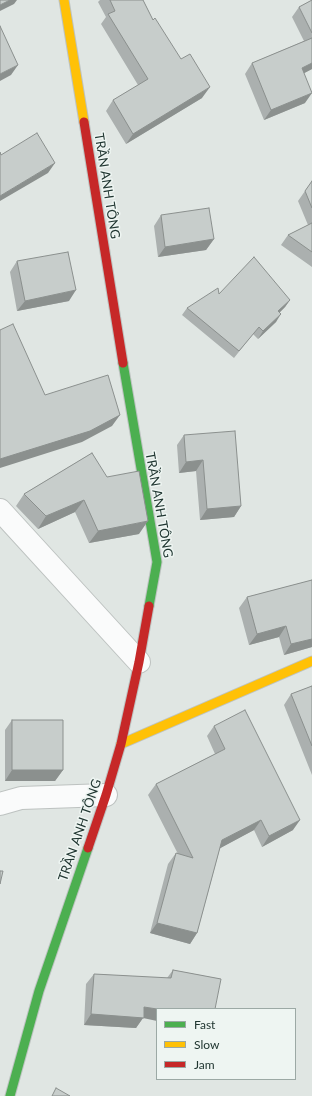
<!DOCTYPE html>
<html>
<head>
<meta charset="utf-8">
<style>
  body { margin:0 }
  #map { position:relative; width:312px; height:1096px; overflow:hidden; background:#e0e6e3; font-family:Lato,sans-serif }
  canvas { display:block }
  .legend { position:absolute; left:156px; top:1008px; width:140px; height:72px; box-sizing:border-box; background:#eef5f2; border:1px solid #9ca9a5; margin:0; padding:5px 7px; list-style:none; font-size:12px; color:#203631 }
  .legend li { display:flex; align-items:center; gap:8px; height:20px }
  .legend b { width:20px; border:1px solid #9ca9a5 }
</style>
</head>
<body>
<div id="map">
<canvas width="312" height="1096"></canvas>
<ul class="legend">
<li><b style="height:5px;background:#4caf50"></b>Fast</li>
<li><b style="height:5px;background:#ffc107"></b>Slow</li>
<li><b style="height:5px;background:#c62828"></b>Jam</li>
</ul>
</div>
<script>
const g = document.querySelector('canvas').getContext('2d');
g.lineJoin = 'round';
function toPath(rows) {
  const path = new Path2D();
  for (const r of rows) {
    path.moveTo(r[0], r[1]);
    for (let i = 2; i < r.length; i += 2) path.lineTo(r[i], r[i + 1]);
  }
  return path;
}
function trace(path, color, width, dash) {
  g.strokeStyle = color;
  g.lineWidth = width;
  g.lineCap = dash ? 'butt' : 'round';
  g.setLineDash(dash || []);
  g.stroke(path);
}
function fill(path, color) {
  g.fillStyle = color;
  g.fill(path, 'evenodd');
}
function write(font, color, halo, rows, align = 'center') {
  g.font = font + ' Lato,sans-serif';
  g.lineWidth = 3;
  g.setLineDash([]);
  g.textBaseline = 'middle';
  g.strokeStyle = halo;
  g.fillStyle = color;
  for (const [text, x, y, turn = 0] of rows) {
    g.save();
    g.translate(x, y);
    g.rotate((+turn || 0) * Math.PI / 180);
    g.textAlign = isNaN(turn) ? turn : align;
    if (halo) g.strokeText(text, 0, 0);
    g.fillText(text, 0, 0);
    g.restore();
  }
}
const street = toPath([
  [0,510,139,662],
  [0,804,21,798,106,795]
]);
const fast = toPath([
  [123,363,157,562,149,606],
  [10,1096,39,991,88,848]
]);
const slow = toPath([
  [64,0,84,122],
  [121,744,312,661]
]);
const jam = toPath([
  [84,122,123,363],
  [88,848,106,795,121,744,139,662,149,606]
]);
const wall = toPath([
  [100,0,143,0,153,20,202,98,126,144,106,111,113,100,138,85,101,24,106,17,98,2],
  [312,0,312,69,304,73,305,103,264,120,245,74,252,63,304,41,292,17,299,7],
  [312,181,312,267,281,245,288,235,308,225,298,201],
  [161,215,214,239,206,250,158,257,154,226],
  [17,261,69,301,17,311,10,272],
  [290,300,285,307,279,313,276,322,258,339,253,334,234,358,182,315,187,308],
  [184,435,241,506,234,517,200,520,196,471,179,473,177,445],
  [92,453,139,534,89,543,75,512,38,529,16,506,24,494],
  [312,580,312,647,284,655,279,637,249,645,239,608,247,597],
  [312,686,312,775,284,705,291,694],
  [12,720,63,770,55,781,5,781,5,730],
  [214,726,293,830,262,847,254,830,220,848,197,933,190,944,150,933,168,864,176,853,178,854,148,795,156,784,215,754,207,736],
  [173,970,221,979,143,1018,136,1028,84,1025,86,984,94,974,167,978]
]);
const shadedWall = toPath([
  [10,0,17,0,14,4,0,11,0,5],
  [312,63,312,69,295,78,302,68],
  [18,65,11,75,0,81,0,74],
  [210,87,202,98,126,144,133,134],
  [312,93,305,103,264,120,271,110],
  [55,163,48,173,0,201,0,196],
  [214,239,206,250,158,257,165,247],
  [76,290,69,301,17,311,25,301],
  [290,300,285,307,273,319,278,311],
  [281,314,276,322,258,339,263,331],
  [120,415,112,426,82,442,0,468,0,459],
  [203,460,196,471,179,473,186,462],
  [84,500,75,512,38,529,46,516],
  [241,506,234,517,200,520,207,509],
  [148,521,139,534,89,543,98,531],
  [286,626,279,637,249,645,257,634],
  [312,639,312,647,284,655,291,644],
  [12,770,63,770,55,781,5,781],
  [261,820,254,830,215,851,222,840],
  [300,820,293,830,262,847,269,836],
  [157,923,197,933,190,944,150,933],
  [144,1007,157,1009,157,1021,143,1018,136,1028,84,1025,91,1014]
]);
const building = toPath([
  [0,0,10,0,0,5,0,0],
  [110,0,143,0,153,20,155,18,181,59,190,54,210,87,133,134,113,100,148,79,108,14,115,11,110,0],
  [312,0,312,33,299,7,312,0],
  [0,26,18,65,0,74,0,26],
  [312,38,312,63,302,68,312,93,271,110,252,63,312,38],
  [37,133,55,163,0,196,0,152,1,155,37,133],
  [312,181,312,208,305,191,312,181],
  [209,208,214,239,165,247,161,215,209,208],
  [312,223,312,252,288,235,312,223],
  [68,252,76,290,25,301,17,261,68,252],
  [254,257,290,300,278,311,281,314,263,331,259,327,239,351,187,308,218,288,219,294,254,257],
  [13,324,45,395,108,375,120,415,90,431,0,459,0,330,13,324],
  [235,431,241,506,207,509,203,460,186,462,184,435,235,431],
  [92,453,107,477,139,471,148,521,98,531,84,500,46,516,24,494,92,453],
  [312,580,312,639,291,644,286,626,257,634,247,597,312,580],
  [312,686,312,746,291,694,312,686],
  [245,710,300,820,269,836,261,820,222,840,197,933,157,923,176,853,193,858,156,784,225,749,214,726,245,710],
  [12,720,63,720,63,770,12,770,12,720],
  [0,871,3,871,0,884,0,871],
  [173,970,221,979,215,1009,157,1009,144,1007,144,1018,91,1014,94,974,171,978,173,970],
  [56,1088,70,1096,52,1096,56,1088]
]);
const streetNames = [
  ["TRẦN ANH TÔNG",107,186,81],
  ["TRẦN ANH TÔNG",159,505,80],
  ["TRẦN ANH TÔNG",80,830,-71]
];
trace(street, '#bdc2c0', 24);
trace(fast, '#bdc3c1', 11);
trace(slow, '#bdc3c1', 11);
trace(jam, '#bdc3c1', 11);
trace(street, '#fafbfb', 22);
trace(fast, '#4caf50', 9);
trace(slow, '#ffc107', 9);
trace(jam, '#c62828', 9);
fill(wall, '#abb0af');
fill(shadedWall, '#8b908e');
fill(building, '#c7cdcb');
trace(building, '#8b908e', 1);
write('13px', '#203631', '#eef5f2', streetNames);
</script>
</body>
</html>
